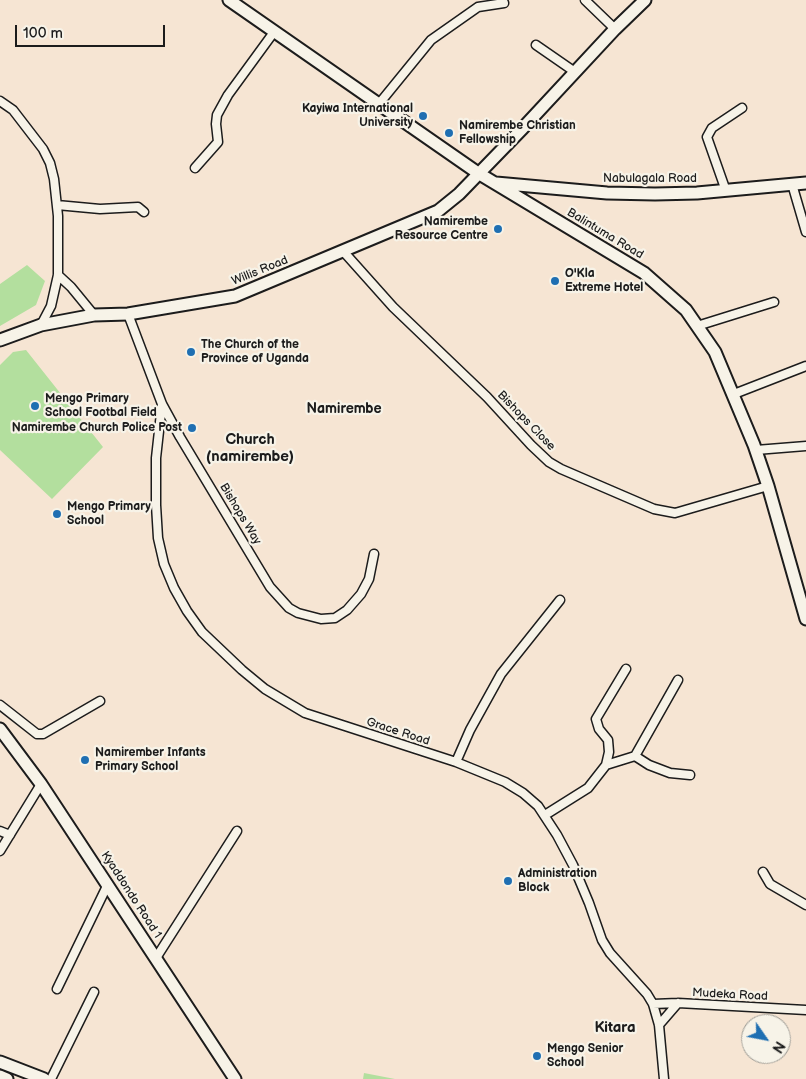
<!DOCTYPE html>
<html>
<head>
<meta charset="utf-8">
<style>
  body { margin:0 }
  #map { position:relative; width:806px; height:1079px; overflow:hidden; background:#f6e5d3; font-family:"Balsamiq Sans",sans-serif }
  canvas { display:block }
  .north { position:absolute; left:741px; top:1014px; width:50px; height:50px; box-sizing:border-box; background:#f7f3e8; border:1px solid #9f9d96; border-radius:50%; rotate:123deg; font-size:14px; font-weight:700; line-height:20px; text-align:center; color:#1c1c1c }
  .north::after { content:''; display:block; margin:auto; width:18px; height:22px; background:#1f6fb2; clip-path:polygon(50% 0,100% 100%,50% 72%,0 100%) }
  .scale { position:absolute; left:15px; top:25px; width:150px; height:22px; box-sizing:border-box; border:2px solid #1c1c1c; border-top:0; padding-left:6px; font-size:15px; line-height:18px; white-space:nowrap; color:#1c1c1c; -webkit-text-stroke:4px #f7f3e8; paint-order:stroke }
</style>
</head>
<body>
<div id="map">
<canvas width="806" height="1079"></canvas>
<div class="north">N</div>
<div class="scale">100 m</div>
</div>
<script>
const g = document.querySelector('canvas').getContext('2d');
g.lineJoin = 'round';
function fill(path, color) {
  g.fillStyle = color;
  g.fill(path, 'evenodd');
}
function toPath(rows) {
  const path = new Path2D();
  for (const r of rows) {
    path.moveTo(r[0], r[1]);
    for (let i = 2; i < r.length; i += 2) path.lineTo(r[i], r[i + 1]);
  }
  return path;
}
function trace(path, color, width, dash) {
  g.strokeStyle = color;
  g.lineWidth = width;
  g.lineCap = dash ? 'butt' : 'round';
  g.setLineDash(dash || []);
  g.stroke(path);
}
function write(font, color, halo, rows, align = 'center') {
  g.font = font + ' "Balsamiq Sans",sans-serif';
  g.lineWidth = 4.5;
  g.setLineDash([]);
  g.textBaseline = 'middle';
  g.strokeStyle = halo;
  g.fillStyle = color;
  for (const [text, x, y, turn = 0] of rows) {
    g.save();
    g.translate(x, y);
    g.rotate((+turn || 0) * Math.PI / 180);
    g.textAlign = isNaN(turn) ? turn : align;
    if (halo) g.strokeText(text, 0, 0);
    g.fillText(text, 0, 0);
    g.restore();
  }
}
const green = toPath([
  [27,265,45,281,36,305,0,326,0,284],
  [26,350,103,447,52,499,0,450,0,365,13,352],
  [364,1073,395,1079,363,1079]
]);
const street = toPath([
  [585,0,615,29],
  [536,45,575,72],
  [0,101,13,110,43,149,50,163,54,179,58,216,58,275,51,306,41,325],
  [378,105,431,40,478,7,504,3],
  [195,168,218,142,216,124,217,115,228,95,274,32],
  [792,184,806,232],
  [726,191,707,137,712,128,742,108],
  [57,205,100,209,138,207,144,212],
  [343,251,393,307,487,397,531,445,549,462,561,469,654,509,675,513,768,486],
  [58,275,71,287,94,315],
  [128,314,162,404,180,437,270,587,289,608,298,613,321,619,335,618,347,610,361,594,369,579,374,554],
  [697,326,774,302],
  [734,394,806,366],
  [162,404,156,458,156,505,158,538,164,564,174,588,187,611,202,632,242,670,265,689,305,713,456,762,505,782,523,793,538,806,557,835,573,865,589,903,602,940,610,953,647,994,653,1004,659,1025,664,1079],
  [756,450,806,446],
  [678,680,635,756,649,765,670,773,690,775],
  [0,705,37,734,43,734,100,701],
  [456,762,470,730,501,674,560,600],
  [606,765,635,756],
  [545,815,588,788,606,765,609,752,608,740,599,729,596,719,626,669],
  [0,831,10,835],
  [0,851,41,784],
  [763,872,770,884,806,905],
  [156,958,237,831],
  [57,989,108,884],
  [653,1004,678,1003,806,1010],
  [659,1025,678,1003],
  [51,1079,94,992]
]);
const secondary = toPath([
  [229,0,478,173,644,273,686,310,715,352,754,445,768,486,806,619],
  [496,183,607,193,655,194,697,193,806,183],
  [0,340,41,325,94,315,128,314,235,296,438,211,459,194,522,129,615,29,645,0],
  [0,729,41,784,235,1079],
  [0,1062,44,1079],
  [0,1076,7,1079]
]);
const markers = [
  [423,116,5,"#1f6fb2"],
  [449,133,5,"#1f6fb2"],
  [498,229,5,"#1f6fb2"],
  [555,281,5,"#1f6fb2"],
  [191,352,5,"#1f6fb2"],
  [35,406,5,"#1f6fb2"],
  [192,428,5,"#1f6fb2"],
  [57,514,5,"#1f6fb2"],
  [85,760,5,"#1f6fb2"],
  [508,881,5,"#1f6fb2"],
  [537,1056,5,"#1f6fb2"]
];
const poiNames = [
  ["Kayiwa International",413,109,"right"],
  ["University",413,123,"right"],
  ["Namirembe Christian",459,126],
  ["Fellowship",459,140],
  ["Namirembe",488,222,"right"],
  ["Resource Centre",488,236,"right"],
  ["O'Kla",565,274],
  ["Extreme Hotel",565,288],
  ["The Church of the",201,345],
  ["Province of Uganda",201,359],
  ["Mengo Primary",45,399],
  ["School Footbal Field",45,413],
  ["Namirembe Church Police Post",182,428,"right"],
  ["Mengo Primary",67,507],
  ["School",67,521],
  ["Namirember Infants",95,753],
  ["Primary School",95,767],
  ["Administration",518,874],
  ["Block",518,888],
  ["Mengo Senior",547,1049],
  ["School",547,1063]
];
const streetNames = [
  ["Nabulagala Road",650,179],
  ["Balintuma Road",605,234,31],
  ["Willis Road",260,271,-22],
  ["Bishops Close",526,421,46],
  ["Bishops Way",240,514,59],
  ["Grace Road",398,732,18],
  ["Kyaddondo Road 1",131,895,57],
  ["Mudeka Road",730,995,3]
];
const neighbourhoodNames = [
  ["Namirembe",344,409]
];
const quarterNames = [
  ["Church",250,440],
  ["(namirembe)",250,457],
  ["Kitara",615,1028]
];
fill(green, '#b3df9e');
trace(street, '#1c1c1c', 11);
trace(secondary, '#1c1c1c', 15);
trace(street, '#f7f3e8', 8);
trace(secondary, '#f7f3e8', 11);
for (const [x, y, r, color] of markers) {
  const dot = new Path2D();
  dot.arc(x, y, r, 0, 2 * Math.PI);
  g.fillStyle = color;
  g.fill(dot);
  trace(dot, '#f7f3e8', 2);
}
write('bold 12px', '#1c1c1c', '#f7f3e8', poiNames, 'left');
write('12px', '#1c1c1c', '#f7f3e8', streetNames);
write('bold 14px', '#1c1c1c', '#f7f3e8', neighbourhoodNames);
write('bold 15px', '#1c1c1c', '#f7f3e8', quarterNames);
</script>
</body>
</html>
